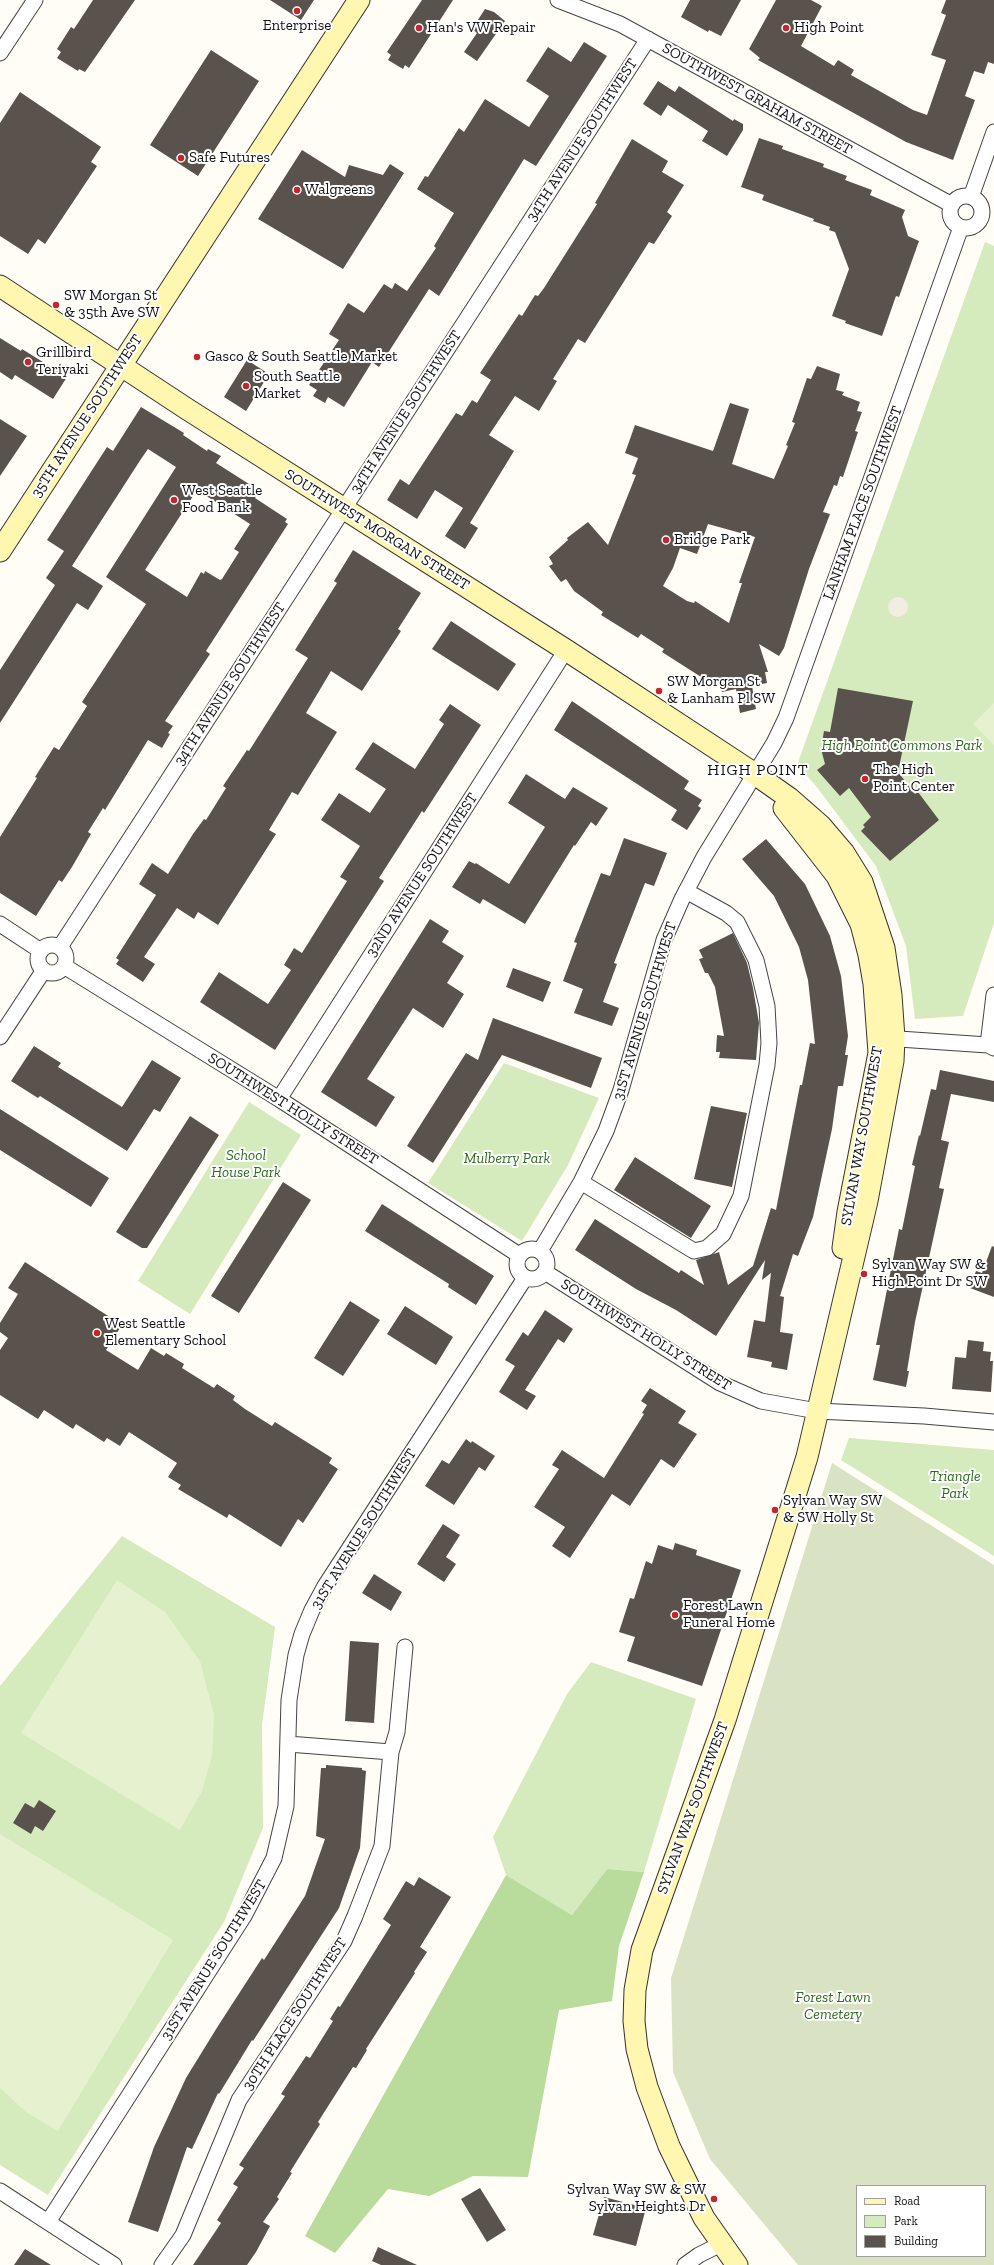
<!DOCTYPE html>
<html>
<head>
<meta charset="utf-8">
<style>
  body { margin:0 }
  #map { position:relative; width:994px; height:2265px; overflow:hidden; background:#fffdf5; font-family:"Zilla Slab",serif }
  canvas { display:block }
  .legend { position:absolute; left:856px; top:2185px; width:130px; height:72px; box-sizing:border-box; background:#fff; border:1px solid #a0a0a0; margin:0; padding:5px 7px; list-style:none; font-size:12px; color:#111 }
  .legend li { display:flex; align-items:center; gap:8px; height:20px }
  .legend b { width:20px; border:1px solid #a0a0a0 }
</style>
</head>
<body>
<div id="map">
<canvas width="994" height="2265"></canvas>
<ul class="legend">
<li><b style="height:5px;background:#fff6b0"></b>Road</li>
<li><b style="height:11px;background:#d5ebbd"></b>Park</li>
<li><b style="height:11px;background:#5a524d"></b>Building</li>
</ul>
</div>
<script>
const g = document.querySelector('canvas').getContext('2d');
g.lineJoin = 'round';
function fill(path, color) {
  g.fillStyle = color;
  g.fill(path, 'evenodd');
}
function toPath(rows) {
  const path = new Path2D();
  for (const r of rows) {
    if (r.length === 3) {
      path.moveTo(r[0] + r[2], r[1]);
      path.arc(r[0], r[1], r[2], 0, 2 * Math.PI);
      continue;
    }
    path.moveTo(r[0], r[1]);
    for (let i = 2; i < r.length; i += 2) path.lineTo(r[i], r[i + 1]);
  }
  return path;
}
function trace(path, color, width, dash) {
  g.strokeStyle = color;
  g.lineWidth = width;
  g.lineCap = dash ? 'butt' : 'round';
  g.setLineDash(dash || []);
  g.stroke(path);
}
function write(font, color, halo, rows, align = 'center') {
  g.font = font + ' "Zilla Slab",serif';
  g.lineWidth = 4;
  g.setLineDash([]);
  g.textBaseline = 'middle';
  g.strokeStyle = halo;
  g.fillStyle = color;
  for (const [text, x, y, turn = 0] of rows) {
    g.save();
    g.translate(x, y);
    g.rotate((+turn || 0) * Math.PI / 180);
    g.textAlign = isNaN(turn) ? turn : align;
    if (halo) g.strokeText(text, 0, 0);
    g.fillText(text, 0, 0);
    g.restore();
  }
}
const green = toPath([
  [985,242,994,246,994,923,963,1016,915,1019,906,946,876,866,816,786,797,765],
  [504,1063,599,1098,568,1165,522,1241,428,1183],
  [249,1102,301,1135,190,1314,138,1281],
  [849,1438,994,1450,994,1556,841,1460],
  [122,1536,275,1627,262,1725,263,1828,224,1922,48,2195,0,2165,0,1686],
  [591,1662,696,1699,644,1872,607,1869,572,1915,506,1875,493,1837,567,1694]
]);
const forest = toPath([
  [607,1869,644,1872,619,1946,612,2001,559,2010,528,2177,473,2176,429,2196,388,2189,335,2253,305,2236,506,1875,572,1915]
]);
const cemetery = toPath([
  [832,1463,994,1565,994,2265,798,2265,710,2159,673,2072,671,1978],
  [857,2186,985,2186,985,2256,857,2256]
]);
const pitch = toPath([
  [994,703,994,745,973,724],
  [117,1580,165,1612,200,1661,214,1715,212,1756,202,1791,180,1830,21,1733],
  [0,1834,173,1940,58,2131,26,2112,0,2088]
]);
const plaza = toPath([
  [898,607,10]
]);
const building = toPath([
  [93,0,135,0,85,72,79,69,78,71,57,58,61,52,57,49,71,27,74,29],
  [270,0,314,0,301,20],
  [422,0,453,0,409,68,405,65,403,69,388,60,391,55,387,52],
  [690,0,741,0,721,36,709,30,708,32,681,17],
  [776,0,811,0,822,6,801,46,834,66,838,60,854,70,851,75,913,110,927,115,946,60,931,55,946,15,941,13,946,0,994,0,994,64,988,62,984,74,974,71,965,96,975,100,953,160,906,142,758,60,760,58,749,49],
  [485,9,494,12,505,21,477,61,464,52,477,33,472,29],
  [584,42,607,56,536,166,524,159,439,296,429,289,379,367,372,362,344,407,328,397,325,403,313,396,317,390,309,385,339,340,329,334,348,303,364,313,384,284,392,289,395,283,407,291,436,248,434,246,454,213,417,189,425,176,428,177,459,128,464,132,485,99,529,127,549,96,526,81,548,47,571,62],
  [211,50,259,81,198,176,150,145],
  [658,81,675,92,679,86,733,121,734,119,743,124,743,130,727,156,702,141,708,131,668,105,661,116,643,104],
  [20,92,101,147,91,162,97,166,45,244,38,239,28,254,0,236,0,123],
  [759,138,783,146,782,149,824,164,823,167,847,176,845,180,872,190,870,195,905,210,902,217,908,236,919,241,899,297,896,296,882,336,845,323,846,321,832,316,849,269,835,232,829,230,830,227,813,221,814,219,762,200,764,195,741,187],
  [632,139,668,161,662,172,684,185,667,212,672,216,654,244,649,242,585,343,578,339,553,379,557,381,539,411,515,396,489,435,514,451,470,523,478,528,465,549,445,536,463,508,435,490,417,519,387,500,400,479,409,485,456,413,462,416,472,400,477,403,491,380,480,373,519,314,522,316,535,295,538,296,544,288,597,204,595,203],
  [302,150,345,177,349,165,383,175,390,164,404,173,343,269,258,219],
  [0,338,21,351,22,349,67,377,53,399,15,375,12,380,0,372],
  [247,360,269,374,246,411,224,397],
  [817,366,840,374,836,390,844,392,842,395,860,402,857,411,862,412,855,431,858,432,843,477,840,476,837,486,834,485,823,512,830,514,809,569,784,648,779,656,759,644,768,672,765,672,767,683,752,686,756,709,740,713,736,689,722,692,720,683,712,684,662,652,664,649,641,634,638,638,601,615,603,612,574,591,566,579,561,582,549,566,553,564,549,557,568,540,567,538,588,522,608,545,636,475,632,474,638,458,625,453,635,425,713,451,730,403,749,409,732,464,774,479,788,446,786,445,795,423,792,422,807,378,811,379],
  [708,524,755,537,739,583,742,583,729,623,695,601,694,603,687,601,663,586,673,568,680,548,697,554],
  [141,407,184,433,183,435,207,451,208,449,221,456,216,463,260,491,255,498,287,519,285,522,288,524,206,651,210,654,165,721,173,726,168,733,170,734,162,748,148,740,105,810,103,808,88,832,91,834,72,867,62,882,59,880,36,916,0,893,0,837,37,778,35,777,54,747,59,750,87,706,82,702,146,604,106,577,176,467,148,449,141,459,72,566,103,586,88,610,77,603,0,723,0,670,55,585,46,578,64,551,47,540,107,447,113,451],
  [197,490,250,524,234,549,239,552,222,579,220,580,205,571,204,574,201,572,187,597,145,570],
  [0,419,27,436,0,476],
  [353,550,421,593,398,629,401,631,362,691,331,671,306,713,337,732,298,795,292,792,269,830,276,834,218,925,198,912,194,919,177,908,144,957,155,964,143,982,116,964,119,960,116,958,156,895,139,884,152,863,168,874,193,834,204,819,206,820,226,788,223,786,247,750,249,751,308,658,295,650,337,583,334,581],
  [451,621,516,664,498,691,432,649],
  [838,688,913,701,898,772,915,794,918,792,939,820,890,861,861,831,865,827,863,825,871,817,849,788,840,796,817,770,825,764,821,749,824,731,830,732],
  [572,701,689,781,684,789,702,800,698,806,701,808,687,830,671,820,677,810,554,730],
  [450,704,481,725,424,813,422,811,379,878,384,881,275,1050,200,1002,219,972,268,1004,291,970,284,965,294,948,302,953,347,881,340,877,360,846,321,820,339,793,370,813,386,789,355,769,373,742,415,769,444,724,439,720],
  [526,774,565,799,573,787,608,808,596,826,591,822,575,846,574,845,525,924,483,899,480,904,452,887,469,861,475,864,476,863,509,884,545,827,508,803],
  [624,838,667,853,654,886,645,883,614,963,617,964,603,1002,619,1008,612,1026,574,1013,583,989,563,981,577,943,574,942,601,873,610,876],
  [766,839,805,884,830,936,841,976,848,1036,845,1055,848,1055,843,1086,838,1086,832,1129,813,1217,798,1256,793,1254,780,1296,784,1297,780,1332,793,1334,787,1370,771,1367,772,1362,747,1357,754,1320,765,1322,771,1273,762,1280,765,1260,716,1336,676,1310,636,1289,575,1250,595,1219,679,1273,681,1270,704,1285,696,1260,719,1252,728,1285,753,1266,771,1208,776,1210,800,1085,802,1085,810,1043,815,1044,808,980,799,947,774,896,742,859],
  [430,919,449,931,442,942,464,956,447,983,464,994,443,1028,413,1008,367,1079,395,1097,376,1127,321,1092],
  [733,933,747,963,753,988,759,1023,756,1060,719,1058,720,1052,716,1052,717,1035,724,1036,715,987,708,973,705,973,699,959,703,958,699,950],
  [513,968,551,982,543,1002,506,987],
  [493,1018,602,1058,591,1088,502,1055,433,1163,407,1146,466,1053,478,1060],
  [34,1046,61,1063,58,1067,122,1107,152,1060,181,1078,160,1112,154,1109,127,1151,40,1096,38,1098,11,1081],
  [940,1070,994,1081,994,1102,951,1094,941,1140,949,1142,939,1188,944,1189,915,1322,907,1371,909,1371,906,1387,873,1380,880,1345,876,1345,899,1229,902,1230,915,1166,912,1165,919,1135,920,1136,931,1089,936,1090],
  [711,1106,747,1113,732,1187,694,1179],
  [0,1109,109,1178,91,1207,0,1150],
  [190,1116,219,1135,147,1248,142,1248,116,1232],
  [635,1157,711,1206,691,1238,614,1190],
  [283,1182,311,1200,239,1313,211,1296],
  [382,1204,494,1276,476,1305,448,1287,449,1284,365,1231],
  [992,1246,994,1247,994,1297,970,1288,976,1271,982,1273],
  [25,1262,122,1325,106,1350,138,1370,151,1348,164,1356,166,1353,184,1364,182,1368,214,1388,217,1384,235,1396,233,1400,245,1409,272,1426,275,1422,332,1458,329,1463,338,1469,303,1523,298,1519,281,1547,229,1514,227,1518,178,1489,181,1485,168,1477,177,1463,129,1432,120,1446,107,1438,104,1442,76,1424,73,1429,44,1410,38,1419,0,1395,0,1350,8,1338,0,1332,0,1323,18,1294,8,1288],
  [350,1301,380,1320,343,1376,314,1358],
  [405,1306,453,1337,436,1365,387,1334],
  [545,1310,573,1329,564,1343,558,1339,525,1390,536,1396,527,1410,499,1392,515,1366,505,1360,523,1332,528,1336],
  [968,1340,984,1342,983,1351,991,1352,990,1361,993,1361,991,1392,952,1389,955,1357,966,1358],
  [650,1388,686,1411,678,1423,697,1434,674,1468,661,1459,630,1506,612,1494,570,1558,552,1546,565,1527,534,1507,559,1469,552,1465,562,1450,604,1478,644,1414,642,1413,647,1405,641,1401],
  [466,1439,471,1443,472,1441,495,1456,485,1471,479,1467,454,1505,425,1486,442,1460,449,1464],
  [443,1524,460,1535,446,1557,456,1564,444,1582,417,1564],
  [675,1543,697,1550,696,1555,741,1570,702,1686,627,1661,635,1637,619,1632,630,1598,634,1599,646,1561,652,1564,658,1545,673,1550],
  [374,1574,402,1592,391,1611,362,1593],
  [350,1641,379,1643,374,1723,345,1721],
  [326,1765,362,1768,362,1770,366,1771,360,1848,339,1908,253,2041,252,2040,219,2094,218,2093,192,2149,187,2147,158,2232,128,2222,154,2147,186,2078,218,2026,262,1958,264,1960,305,1896,325,1839,316,1836,321,1768,326,1768],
  [39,1800,56,1811,43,1831,35,1826,31,1834,13,1823,25,1803,34,1808],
  [419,1877,451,1897,420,1947,427,1952,414,1972,415,1973,366,2049,367,2050,356,2068,353,2067,318,2122,320,2124,290,2172,292,2173,277,2197,279,2199,263,2222,270,2226,256,2252,247,2265,193,2265,221,2223,217,2220,238,2187,233,2184,244,2168,239,2165,285,2096,281,2094,306,2056,310,2058,333,2021,330,2019,338,2006,340,2007,391,1925,383,1919,406,1881,414,1886],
  [480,2188,506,2230,487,2242,461,2199],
  [604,2197,646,2208,636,2246,593,2235],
  [378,2247,417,2265,381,2265,372,2261],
  [25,2249,51,2265,14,2265]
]);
const street = toPath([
  [558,0,620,24,952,205],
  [0,53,35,0],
  [966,212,16],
  [971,197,994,132],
  [0,924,41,951],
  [52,959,14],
  [60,947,648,39],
  [64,966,279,1099,519,1255],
  [0,1037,44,970],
  [884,1038,988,1045,994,1048],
  [988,1045,994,995],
  [279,1099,566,650],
  [581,1182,694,1251,707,1248,723,1234,741,1196,767,1065,769,1043,767,1006,756,960,737,922,726,913,686,891],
  [532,1264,15],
  [540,1251,581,1182,606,1131,621,1090,664,940,682,899,704,857,774,743,786,718,961,227],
  [545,1272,720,1383,761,1401,817,1411,924,1416,994,1422],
  [288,1744,391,1752],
  [0,2191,114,2265],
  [48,2222,244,1916,274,1858,286,1806,289,1700,296,1655,302,1634,312,1610,325,1586,525,1278],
  [162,2265,183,2235,239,2100,344,1941,355,1916,382,1846,391,1752,397,1732,405,1647],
  [685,2265,699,2255,721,2244]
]);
const secondary = toPath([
  [0,286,187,409,566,650,755,774,789,798,821,826,844,853,862,882,884,948,891,995,894,1038,893,1061,867,1201,807,1457,725,1720,642,1950,635,1990,634,2021,637,2049,647,2087,669,2146,704,2218,737,2265],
  [0,551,359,0],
  [784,808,837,876,861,924,869,955,874,984,879,1053,848,1212,843,1248]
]);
const markers = [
  [297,11,4,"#c4262e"],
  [419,28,4,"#c4262e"],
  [786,28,4,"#c4262e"],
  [181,158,4,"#c4262e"],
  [297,190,4,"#c4262e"],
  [56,305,4,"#c4262e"],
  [197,357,4,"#c4262e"],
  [28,362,4,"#c4262e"],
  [246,386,4,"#c4262e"],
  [174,500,4,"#c4262e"],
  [666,540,4,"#c4262e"],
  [659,691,4,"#c4262e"],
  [865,779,4,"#c4262e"],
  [864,1274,4,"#c4262e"],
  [97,1333,4,"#c4262e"],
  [775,1510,4,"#c4262e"],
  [675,1615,4,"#c4262e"],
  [714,2199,4,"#c4262e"]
];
const poiNames = [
  ["Enterprise",297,26,"center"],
  ["Han's VW Repair",427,28],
  ["High Point",794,28],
  ["Safe Futures",189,158],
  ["Walgreens",305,190],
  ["SW Morgan St",64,296],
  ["& 35th Ave SW",64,313],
  ["Grillbird",36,353],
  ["Teriyaki",36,370],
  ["Gasco & South Seattle Market",205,357],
  ["South Seattle",254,377],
  ["Market",254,394],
  ["West Seattle",182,491],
  ["Food Bank",182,508],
  ["Bridge Park",674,540],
  ["SW Morgan St",667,682],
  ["& Lanham Pl SW",667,699],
  ["The High",873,770],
  ["Point Center",873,787],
  ["Sylvan Way SW &",872,1265],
  ["High Point Dr SW",872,1282],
  ["West Seattle",105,1324],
  ["Elementary School",105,1341],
  ["Sylvan Way SW",783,1501],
  ["& SW Holly St",783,1518],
  ["Forest Lawn",683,1606],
  ["Funeral Home",683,1623],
  ["Sylvan Way SW & SW",706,2190,"right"],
  ["Sylvan Heights Dr",706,2207,"right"]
];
const streetNames = [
  ["SOUTHWEST GRAHAM STREET",757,99,29],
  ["34TH AVENUE SOUTHWEST",582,140,-57],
  ["34TH AVENUE SOUTHWEST",406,412,-57],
  ["35TH AVENUE SOUTHWEST",87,416,-57],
  ["LANHAM PLACE SOUTHWEST",863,503,-70],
  ["SOUTHWEST MORGAN STREET",377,530,32],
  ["34TH AVENUE SOUTHWEST",230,684,-57],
  ["32ND AVENUE SOUTHWEST",422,875,-57],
  ["31ST AVENUE SOUTHWEST",645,1011,-73],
  ["SOUTHWEST HOLLY STREET",293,1109,32],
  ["SYLVAN WAY SOUTHWEST",862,1136,-80],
  ["SOUTHWEST HOLLY STREET",646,1335,32],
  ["31ST AVENUE SOUTHWEST",364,1529,-58],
  ["SYLVAN WAY SOUTHWEST",693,1808,-70],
  ["31ST AVENUE SOUTHWEST",214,1960,-58],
  ["30TH PLACE SOUTHWEST",295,2014,-57]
];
const parkNames = [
  ["High Point Commons Park",902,746],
  ["School",246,1156],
  ["House Park",246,1173],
  ["Mulberry Park",507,1159],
  ["Triangle",955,1477],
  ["Park",955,1494],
  ["Forest Lawn",833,1998],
  ["Cemetery",833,2015]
];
const neighbourhoodNames = [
  ["HIGH POINT",758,770]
];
fill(green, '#d5ebbd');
fill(forest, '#b9dc9c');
fill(cemetery, '#d9e3c4');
fill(pitch, '#e6f2cf');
fill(plaza, '#f1ede2');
fill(building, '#5a524d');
trace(street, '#444', 17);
trace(secondary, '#333', 23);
trace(street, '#fff', 15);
trace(secondary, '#fff6b0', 21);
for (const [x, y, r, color] of markers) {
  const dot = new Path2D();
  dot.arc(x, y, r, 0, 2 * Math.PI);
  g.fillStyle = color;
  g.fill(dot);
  trace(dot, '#fff', 1.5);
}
write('15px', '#111', '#fff', poiNames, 'left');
write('15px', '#111', '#fff', streetNames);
write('italic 15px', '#2f6b1f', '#fff', parkNames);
g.letterSpacing = '1px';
write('16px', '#111', '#fff', neighbourhoodNames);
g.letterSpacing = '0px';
</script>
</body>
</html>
